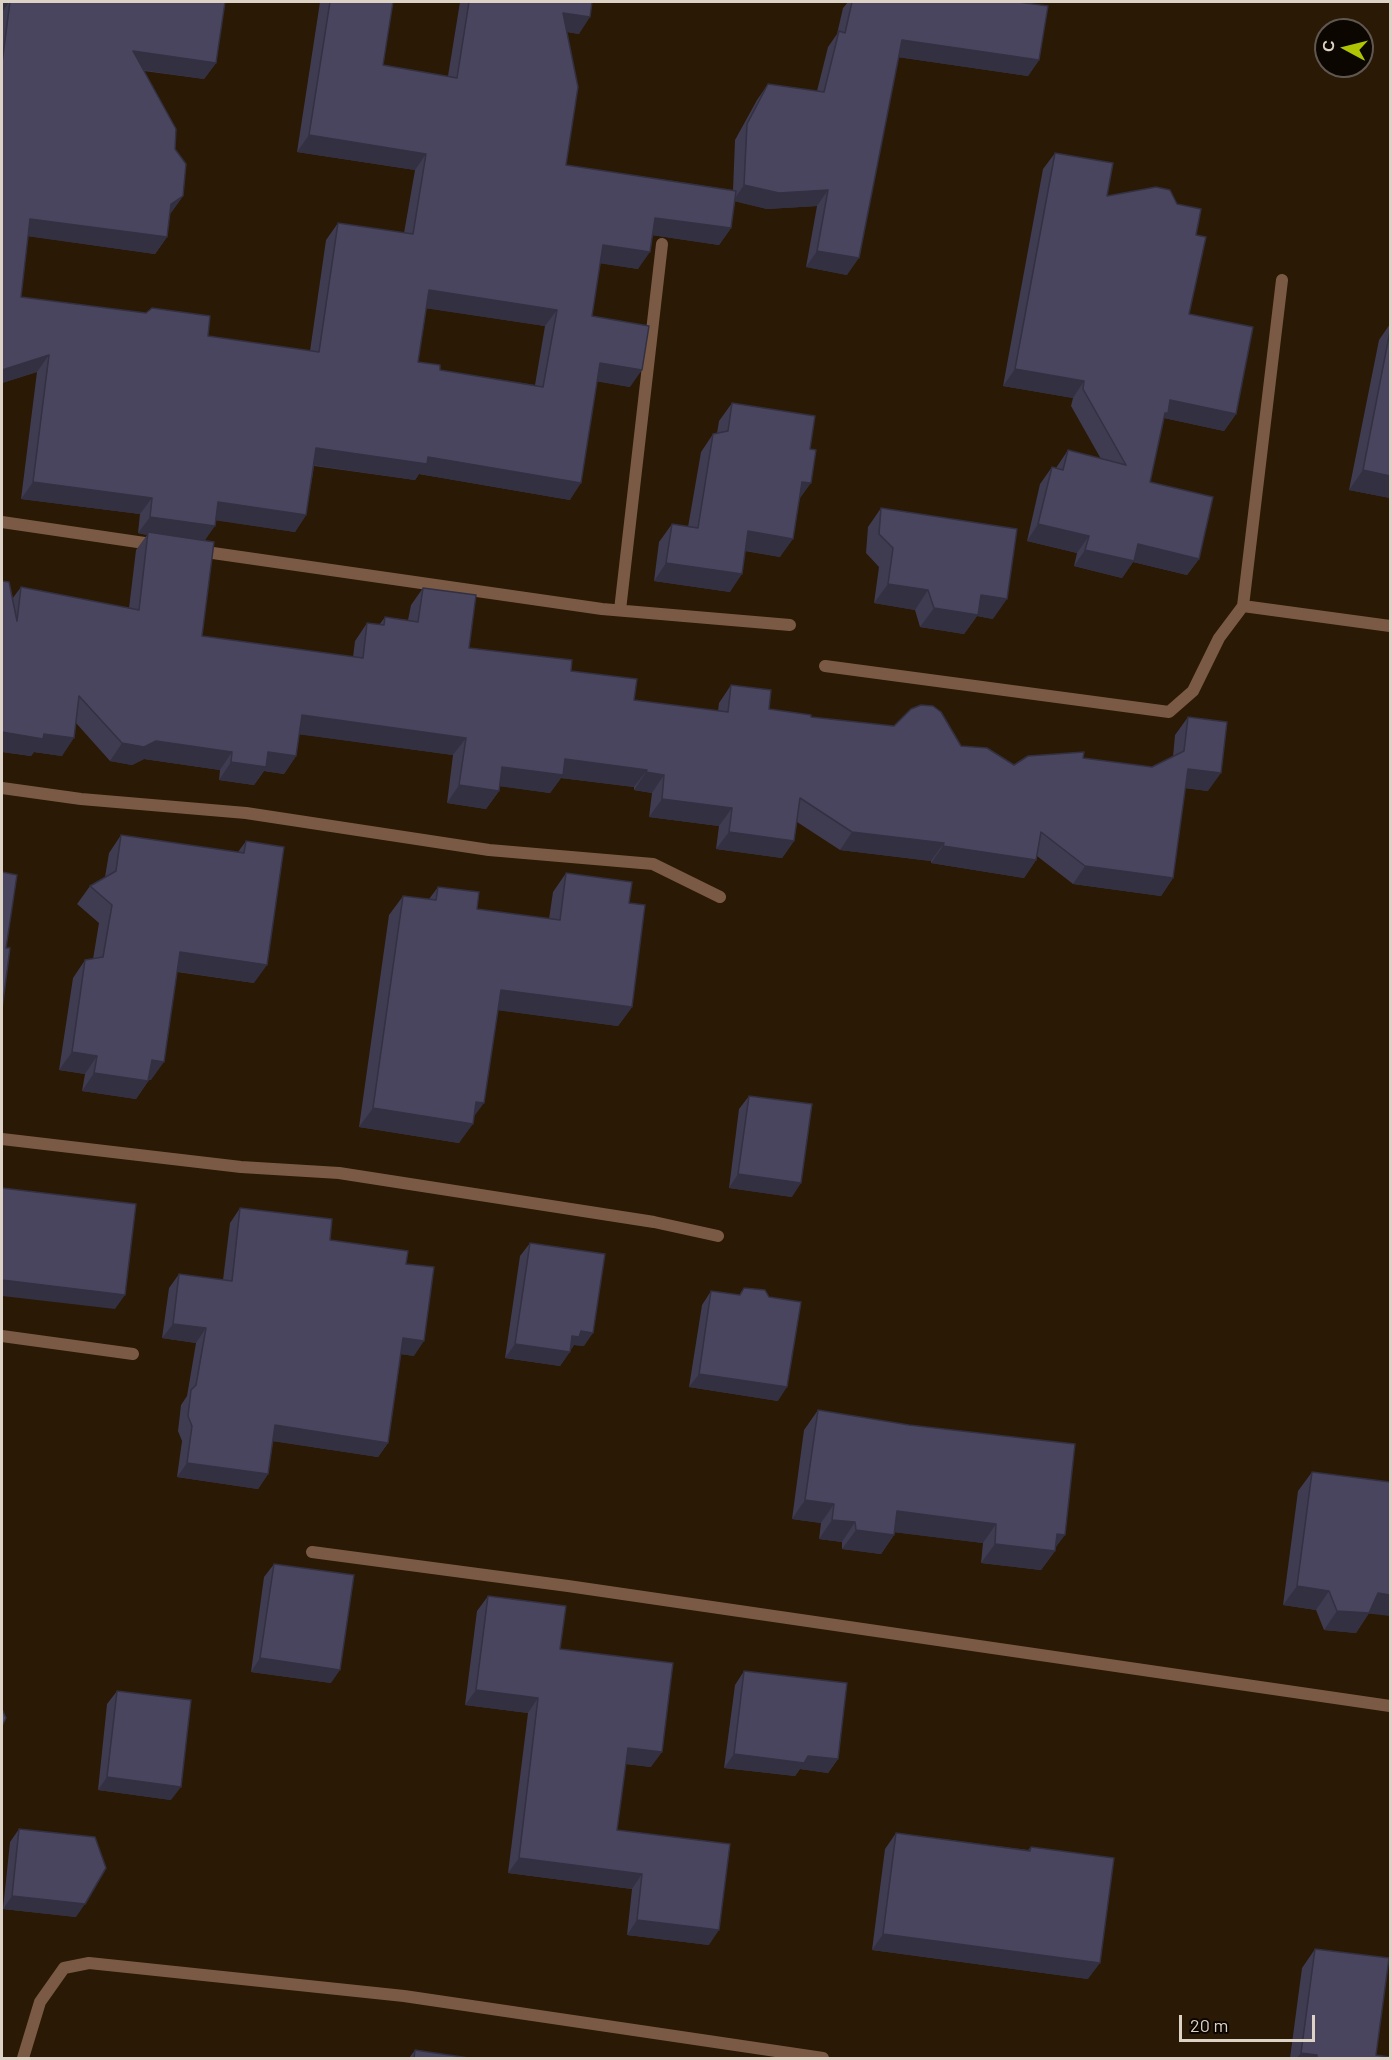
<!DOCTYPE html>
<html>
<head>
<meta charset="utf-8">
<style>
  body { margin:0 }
  #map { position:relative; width:1392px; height:2060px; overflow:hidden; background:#291905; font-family:Barlow,sans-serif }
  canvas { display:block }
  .frame { position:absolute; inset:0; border:3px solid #ddd2c6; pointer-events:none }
  .north { position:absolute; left:1314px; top:18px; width:60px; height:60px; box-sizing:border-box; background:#0c0601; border:2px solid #605850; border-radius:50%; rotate:277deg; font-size:16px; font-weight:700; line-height:24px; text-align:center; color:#ddd2c6 }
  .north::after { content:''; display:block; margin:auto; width:21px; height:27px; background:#afc504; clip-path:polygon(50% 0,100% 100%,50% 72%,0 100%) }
  .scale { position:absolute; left:1179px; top:2015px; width:136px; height:27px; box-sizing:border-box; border:3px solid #ddd2c6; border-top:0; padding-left:8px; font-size:18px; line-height:21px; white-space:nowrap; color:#ddd2c6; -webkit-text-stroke:4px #0c0601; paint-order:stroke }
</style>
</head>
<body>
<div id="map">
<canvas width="1392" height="2060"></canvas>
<div class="frame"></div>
<div class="north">С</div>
<div class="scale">20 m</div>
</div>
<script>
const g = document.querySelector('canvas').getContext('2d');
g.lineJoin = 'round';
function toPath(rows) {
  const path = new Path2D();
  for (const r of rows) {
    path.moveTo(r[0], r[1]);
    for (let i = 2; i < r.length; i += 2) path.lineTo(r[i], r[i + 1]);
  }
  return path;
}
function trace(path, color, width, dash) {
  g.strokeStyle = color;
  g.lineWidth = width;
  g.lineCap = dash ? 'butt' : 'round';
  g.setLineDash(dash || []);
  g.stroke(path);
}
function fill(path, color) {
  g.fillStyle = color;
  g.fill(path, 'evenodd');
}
const minor = toPath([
  [2,522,158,545],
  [199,551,602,609,790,625],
  [1243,606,1282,280],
  [620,610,662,244],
  [825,666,1169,712,1193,691,1219,638,1243,606,1390,626],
  [2,788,81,799,246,813,489,850,653,864,720,897],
  [2,1139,241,1167,339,1173,654,1222,718,1236],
  [2,1336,133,1354],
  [312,1552,568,1586,1390,1706],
  [23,2058,40,2002,64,1968,89,1963,404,1996,823,2058]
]);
const wall = toPath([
  [2,2,225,2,216,63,204,79,144,71,175,149,183,196,170,214,167,237,155,254,28,236,21,297,208,336,310,351,326,240,338,223,404,233,415,170,297,152,320,2,393,2,383,65,448,76,460,2,592,2,579,34,567,32,566,165,733,190,735,140,757,100,768,84,817,91,828,47,837,34,843,8,848,2,1018,2,1039,60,1028,76,898,57,847,275,806,267,817,206,767,209,735,201,731,228,719,245,652,235,638,269,600,263,592,316,630,387,597,381,570,500,419,474,415,480,314,466,306,515,295,532,216,520,205,540,202,636,353,657,355,641,367,623,379,625,385,617,408,620,411,605,423,588,469,648,571,671,634,700,718,711,719,703,731,685,769,709,961,746,1014,765,1083,758,1152,767,1173,757,1175,735,1188,717,1208,791,1185,788,1173,878,1161,896,1073,884,1037,856,1036,860,1024,878,931,863,931,861,840,850,797,822,794,841,782,858,716,849,719,826,649,817,652,793,634,790,634,787,561,778,550,793,500,786,499,791,486,809,447,803,453,755,299,734,296,756,284,774,264,771,254,785,219,780,220,770,144,759,132,765,110,761,76,723,62,756,34,752,31,756,2,752,2,581,12,599,21,587,129,608,136,550,147,535,138,533,140,514,21,499,37,372,2,383],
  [426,308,545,326,535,385,440,370,418,362],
  [1055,153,1107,196,1177,204,1196,235,1189,314,1236,414,1224,431,1164,418,1150,482,1199,559,1187,575,1133,562,1122,578,1074,566,1077,553,1027,541,1040,484,1052,467,1056,468,1068,450,1101,459,1071,406,1073,398,1003,386,1043,169],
  [1390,324,1390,498,1349,490,1379,340],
  [732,403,800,499,780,557,745,551,730,592,654,581,659,542,672,524,688,527,701,452,713,434,717,433,719,421],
  [881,508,993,619,977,616,964,634,920,627,915,610,874,603,879,567,866,553,868,527],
  [121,835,238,852,246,841,254,983,177,972,151,1080,149,1080,136,1099,82,1091,85,1074,59,1070,73,978,85,960,93,959,99,923,77,904,90,886,105,877,109,853],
  [566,873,629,903,632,1007,618,1026,498,1010,474,1117,459,1143,359,1127,389,915,403,896,429,899,438,887,477,909,549,919,553,892],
  [749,1096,792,1197,729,1188,739,1109],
  [240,1208,330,1240,406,1264,414,1356,401,1354,388,1443,378,1457,273,1441,268,1474,258,1489,177,1477,182,1441,178,1431,181,1405,187,1396,196,1343,162,1338,169,1288,179,1274,223,1280,230,1223],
  [530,1243,584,1346,574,1345,560,1366,505,1358,520,1256],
  [744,1288,778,1401,689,1387,702,1305,711,1291,739,1295],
  [818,1410,1055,1548,1055,1551,1041,1570,981,1563,983,1543,894,1532,894,1535,881,1554,842,1549,842,1542,819,1539,821,1523,792,1519,804,1430],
  [1312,1472,1369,1613,1356,1633,1324,1630,1316,1610,1283,1605,1298,1491],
  [274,1564,331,1683,251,1672,264,1577],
  [488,1596,560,1649,651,1767,626,1764,617,1830,709,1945,627,1935,632,1889,508,1873,528,1713,465,1705,477,1611],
  [744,1671,838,1759,828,1773,800,1769,795,1776,724,1768,735,1685],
  [117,1691,171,1800,98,1790,107,1704],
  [19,1829,76,1917,3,1909,10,1842],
  [896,1833,1028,1850,1031,1847,1088,1979,872,1950,885,1849],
  [1315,1949,1376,2055,1390,2058,1290,2058,1302,1968],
  [415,2050,469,2058,409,2058]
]);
const shadedWall = toPath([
  [2,2,9,2,2,12],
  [563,13,590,17,579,34,551,29],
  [902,40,1039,60,1028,76,890,56],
  [133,51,216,63,204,79,121,67],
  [309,135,426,154,415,170,297,152],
  [744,185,828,190,817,206,767,209,733,201],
  [183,196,171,213,160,220,171,204],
  [655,218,731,228,719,245,644,234],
  [30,219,167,237,155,254,19,235],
  [603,245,650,252,638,269,591,262],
  [817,251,859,258,847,275,806,267],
  [429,290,557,310,545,326,417,307],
  [49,355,37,372,2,383,2,370],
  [600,363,642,370,630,387,588,380],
  [1015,369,1084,381,1073,398,1003,386],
  [1170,400,1236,414,1224,431,1164,418,1156,430],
  [316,448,428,457,581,483,570,500,419,474,415,480,305,464],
  [1363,470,1390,476,1390,498,1349,490],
  [33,482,152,498,140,514,21,499],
  [802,482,811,483,798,501],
  [218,502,306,515,295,532,206,519],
  [150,517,215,526,203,543,148,532,147,535,138,533],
  [1038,524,1089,536,1077,553,1027,541],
  [748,531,793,539,780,557,736,549],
  [1138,544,1199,559,1187,575,1133,562,1122,578,1074,566,1085,550],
  [666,563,742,574,730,592,654,581],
  [888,584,928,590,915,610,874,603],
  [981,595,1007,599,993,619,977,616,964,634,920,627,934,608],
  [302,715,466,738,453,755,289,733],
  [2,732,44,734,74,738,62,756,34,752,31,756,2,752],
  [156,741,232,752,220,770,144,759,132,765,110,761,122,743],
  [268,752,296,756,284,774,264,771,254,785,219,780,231,762],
  [565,759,647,770,634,787,561,778,550,793,490,785,502,767],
  [1188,769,1221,773,1208,791,1175,787],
  [646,772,664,775,652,793,634,790],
  [459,785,499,791,486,809,447,803],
  [662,799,732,808,719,826,649,817],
  [729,832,794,841,782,858,716,849],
  [852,832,944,843,931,861,840,850],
  [943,846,1036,860,1024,878,931,863],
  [1085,866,1173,878,1161,896,1073,884],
  [180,952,267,965,254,983,167,970],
  [501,990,632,1007,618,1026,488,1009],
  [72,1052,97,1056,85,1074,59,1070],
  [152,1060,164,1062,151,1080,139,1078],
  [94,1073,148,1081,136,1099,82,1091],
  [476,1102,484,1103,470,1122],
  [373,1108,473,1124,459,1143,359,1127],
  [738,1174,801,1183,792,1197,729,1188],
  [2,1280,125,1295,115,1309,2,1296],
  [173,1324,206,1328,196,1343,162,1338],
  [581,1331,593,1333,584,1346,574,1345,570,1351,572,1336],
  [403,1338,424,1341,414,1356,393,1353],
  [515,1344,570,1352,560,1366,505,1358],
  [699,1374,787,1387,778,1401,689,1387],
  [275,1425,388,1443,378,1457,265,1440],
  [187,1463,268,1474,258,1489,177,1477],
  [805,1500,834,1504,821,1523,792,1519],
  [897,1511,996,1524,983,1543,884,1531],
  [832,1520,855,1522,842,1542,819,1539],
  [856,1530,894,1535,881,1554,842,1549],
  [1057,1534,1065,1535,1053,1551,1055,1551,1041,1570,981,1563,995,1544],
  [1297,1586,1329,1591,1316,1610,1283,1605],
  [1378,1593,1390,1595,1390,1616,1364,1613],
  [1337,1611,1369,1613,1356,1633,1324,1630],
  [260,1658,340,1670,331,1683,251,1672],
  [476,1690,538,1698,528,1713,465,1705],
  [628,1748,662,1752,651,1767,617,1763],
  [734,1754,808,1756,838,1759,828,1773,800,1769,795,1776,724,1768],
  [107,1777,181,1787,171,1800,98,1790],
  [519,1858,642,1874,632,1889,508,1873],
  [12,1896,85,1904,76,1917,3,1909],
  [637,1920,719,1930,709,1945,627,1935],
  [883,1934,1100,1963,1088,1979,872,1950],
  [1301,2053,1317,2055,1315,2058,1297,2058]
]);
const building = toPath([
  [10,2,225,2,216,63,133,51,176,129,175,149,186,164,183,196,171,204,167,237,30,219,21,297,146,313,152,308,210,316,208,336,319,352,338,223,413,234,426,154,309,135,330,2,393,2,383,65,457,78,469,2,592,2,590,17,563,13,578,87,566,165,736,191,731,228,655,218,650,252,603,245,592,316,649,326,642,370,600,363,581,483,428,457,427,464,316,448,306,515,218,502,215,526,150,517,152,498,33,482,49,355,2,370,2,63,10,2],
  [429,290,557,310,543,387,440,370,440,365,418,362,429,290],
  [852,2,1018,2,1048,6,1039,60,902,40,859,258,817,251,828,190,779,193,744,185,747,124,768,84,824,92,839,31,845,33,852,2],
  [1055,153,1113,163,1107,196,1156,187,1170,190,1177,204,1201,209,1196,235,1206,237,1189,314,1253,327,1236,414,1170,400,1168,413,1165,413,1150,482,1213,497,1199,559,1138,544,1134,561,1085,550,1089,536,1038,524,1052,467,1063,470,1068,450,1126,465,1083,389,1084,381,1015,369,1055,153],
  [1390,331,1390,476,1363,470,1390,331],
  [732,403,815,416,810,449,816,450,811,483,802,482,793,539,748,531,742,574,666,563,672,524,698,528,713,434,728,431,732,403],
  [881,508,1017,529,1007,599,981,595,978,615,934,608,928,590,888,584,893,548,879,534,881,508],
  [148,532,214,542,202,636,363,658,367,623,384,625,385,617,418,622,423,588,476,595,469,648,572,660,571,671,637,679,634,700,728,712,731,685,771,690,769,709,811,715,811,717,894,726,911,709,921,705,933,706,941,712,961,746,987,748,1014,765,1028,756,1084,752,1083,758,1152,767,1184,751,1188,717,1227,722,1221,773,1188,769,1173,878,1085,866,1041,832,1036,860,943,846,944,843,852,832,800,798,794,841,729,832,732,808,662,799,664,775,646,772,647,770,565,759,563,775,502,767,499,791,459,785,466,738,302,715,296,756,268,752,266,767,231,762,232,752,156,741,144,747,122,743,79,696,74,738,44,734,43,739,2,732,2,581,9,582,17,621,21,587,139,610,148,532],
  [121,835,244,853,246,841,284,847,267,965,180,952,164,1062,152,1060,148,1081,94,1073,97,1056,72,1052,85,960,103,957,112,905,90,886,116,871,121,835],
  [2,872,17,875,6,948,10,948,2,1010,2,872],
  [566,873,632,882,629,903,645,905,632,1007,501,990,484,1103,476,1102,473,1124,373,1108,403,896,436,900,438,887,479,892,477,909,560,920,566,873],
  [749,1096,812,1104,801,1183,738,1174,749,1096],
  [2,1188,136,1204,125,1295,2,1280,2,1188],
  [240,1208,332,1219,330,1240,408,1251,406,1264,434,1267,424,1341,403,1338,388,1443,275,1425,268,1474,187,1463,192,1426,188,1416,191,1390,196,1385,206,1328,173,1324,179,1274,232,1281,240,1208],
  [530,1243,605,1254,593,1333,581,1331,579,1337,572,1336,570,1352,515,1344,530,1243],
  [744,1288,765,1290,769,1297,801,1302,787,1387,699,1374,711,1291,740,1295,744,1288],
  [818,1410,909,1425,1075,1444,1065,1535,1057,1534,1055,1551,995,1544,996,1524,897,1511,894,1535,856,1530,855,1522,832,1520,834,1504,805,1500,818,1410],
  [1312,1472,1390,1482,1390,1595,1378,1593,1369,1613,1337,1611,1329,1591,1297,1586,1312,1472],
  [274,1564,354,1575,340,1670,260,1658,274,1564],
  [488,1596,566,1606,560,1649,673,1663,662,1752,628,1748,617,1830,730,1844,719,1930,637,1920,642,1874,519,1858,538,1698,476,1690,488,1596],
  [744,1671,847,1683,838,1759,808,1756,804,1763,734,1754,744,1671],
  [117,1691,191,1700,181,1787,107,1777,117,1691],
  [2,1709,6,1718,2,1726,2,1709],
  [19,1829,95,1837,106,1868,85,1904,12,1896,19,1829],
  [896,1833,1030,1851,1031,1847,1114,1858,1100,1963,883,1934,896,1833],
  [1315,1949,1389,1958,1376,2055,1390,2057,1390,2058,1317,2058,1317,2055,1301,2053,1315,1949],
  [415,2050,469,2058,414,2058,415,2050]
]);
trace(minor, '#7b5a45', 12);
fill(wall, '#3f3b51');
fill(shadedWall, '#333042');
fill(building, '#49455e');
trace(building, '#333042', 1.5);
</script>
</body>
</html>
